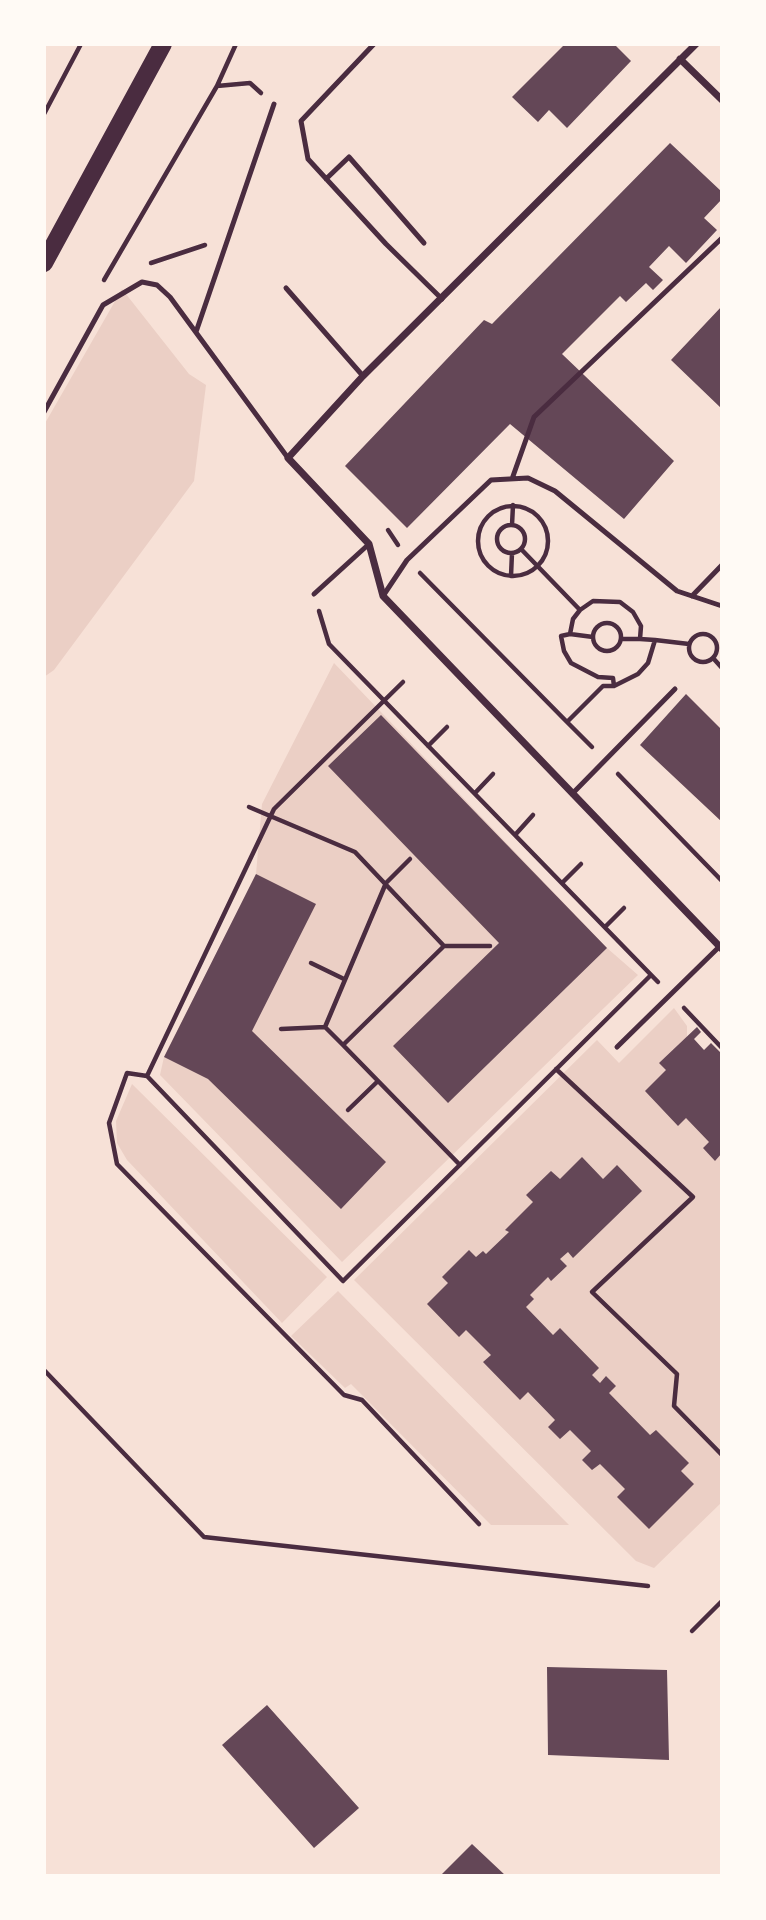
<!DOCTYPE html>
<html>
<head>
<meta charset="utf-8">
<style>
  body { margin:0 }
  #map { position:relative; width:766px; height:1920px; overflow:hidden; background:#f7e1d7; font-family:"Sofia Sans Condensed",sans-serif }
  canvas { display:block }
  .frame { position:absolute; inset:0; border:46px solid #fffaf5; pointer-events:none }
</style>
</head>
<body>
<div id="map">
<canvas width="766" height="1920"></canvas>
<div class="frame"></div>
</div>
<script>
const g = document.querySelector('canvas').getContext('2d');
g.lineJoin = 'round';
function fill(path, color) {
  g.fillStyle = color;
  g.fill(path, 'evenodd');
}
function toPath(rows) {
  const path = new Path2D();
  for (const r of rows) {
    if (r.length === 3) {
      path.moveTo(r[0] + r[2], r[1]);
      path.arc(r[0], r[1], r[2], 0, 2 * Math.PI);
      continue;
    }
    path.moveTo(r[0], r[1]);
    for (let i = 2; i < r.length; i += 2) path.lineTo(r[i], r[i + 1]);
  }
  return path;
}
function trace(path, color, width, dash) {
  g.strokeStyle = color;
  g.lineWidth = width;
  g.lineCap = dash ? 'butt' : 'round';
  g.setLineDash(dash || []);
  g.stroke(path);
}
const green = toPath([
  [122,289,189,374,206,385,194,481,54,670,44,677,44,425],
  [334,663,607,948,638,975,342,1262,160,1075,164,1057,256,874,262,804],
  [674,1008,687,1026,687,1036,703,1063,709,1131,722,1146,722,1502,654,1568,636,1561,354,1280,597,1040,619,1063],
  [132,1084,327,1277,282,1323,127,1160,117,1143,116,1121],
  [338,1291,569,1525,491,1525,351,1384,345,1388,291,1336]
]);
const building = toPath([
  [565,44,614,44,631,61,567,128,549,110,538,122,512,97],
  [670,143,722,192,722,199,704,218,717,230,686,263,669,246,649,267,663,280,653,290,646,283,626,302,620,296,562,354,674,461,624,519,510,424,407,528,345,466,484,320,492,324],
  [722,306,722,409,671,360],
  [686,694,722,730,722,822,640,745],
  [381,715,607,948,448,1103,393,1046,499,943,328,766],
  [256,874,316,904,252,1031,386,1162,341,1209,208,1079,164,1057],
  [697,1027,701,1032,694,1039,704,1050,711,1043,722,1054,722,1153,715,1161,703,1148,709,1142,686,1118,678,1126,645,1091,666,1070,659,1063],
  [582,1157,603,1179,617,1165,642,1191,573,1258,568,1252,560,1259,567,1266,551,1281,548,1277,530,1295,534,1299,526,1307,553,1335,560,1328,599,1368,592,1375,600,1383,606,1376,616,1386,609,1393,650,1435,656,1430,689,1463,681,1471,694,1484,649,1529,617,1497,625,1489,600,1464,592,1470,582,1460,591,1451,570,1430,560,1439,548,1427,555,1420,528,1392,520,1400,483,1362,491,1355,466,1330,459,1337,427,1304,448,1283,442,1277,469,1250,476,1257,483,1251,486,1254,509,1232,505,1230,533,1202,526,1195,551,1171,560,1179],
  [547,1667,667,1670,669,1760,548,1755],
  [267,1705,359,1808,314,1848,222,1745],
  [472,1844,506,1876,440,1876]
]);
const path = toPath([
  [217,86,236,44],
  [44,114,81,44],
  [151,263,205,245],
  [104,280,217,86,250,83,261,93],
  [513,541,35],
  [512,525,513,505],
  [511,539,14],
  [388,530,398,545],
  [521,549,580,610],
  [420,573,567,722,603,686,614,686,638,674,648,663,655,640,689,644],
  [511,576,512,553],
  [319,611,329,644,658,982],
  [607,637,14],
  [570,634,593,637],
  [703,648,14],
  [621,639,640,639],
  [713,658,722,668],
  [403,682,274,809,147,1076,343,1281,651,975],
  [614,686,613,678,598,677,571,663,564,651,561,636,570,634,573,619,580,610,593,601,620,602,633,612,641,626,640,639,655,640],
  [567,722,592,747],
  [428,746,447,727],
  [618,774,722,881],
  [475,793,493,774],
  [249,807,355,852,444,946,343,1045,460,1165],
  [515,835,533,815],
  [562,883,581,864],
  [605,927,624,908],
  [444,946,490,946],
  [311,963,344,979],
  [684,1008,722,1048],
  [281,1029,325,1027],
  [343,1045,325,1027,386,883,410,859],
  [556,1069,693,1197,592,1292,677,1374,674,1406,722,1455],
  [147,1076,127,1073,109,1123,117,1164,344,1395,362,1400,479,1524],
  [348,1110,378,1081],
  [44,1370,204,1537,648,1586],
  [692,1631,722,1601]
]);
const service = toPath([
  [374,44,301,121,308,159,386,244,442,299],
  [326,179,349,157,424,243],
  [286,288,363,376],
  [196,332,274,104],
  [44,412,103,305,142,282,157,285,170,297,288,458],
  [512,479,534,417,722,238],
  [314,594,369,544],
  [383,596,407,560,491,480,528,478,555,491,677,591,722,606],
  [692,596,722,565],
  [572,794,675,689],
  [617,1047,720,946]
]);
const minor = toPath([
  [696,44,363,376,288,458,369,544,383,596,722,949],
  [680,59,722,100]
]);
const primary = toPath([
  [44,263,163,44]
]);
fill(green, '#ebcfc5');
fill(building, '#644757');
trace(path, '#4a2c40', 4.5);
trace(service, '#4a2c40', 5);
trace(minor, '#4a2c40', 7);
trace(primary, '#4a2c40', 18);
</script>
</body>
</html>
